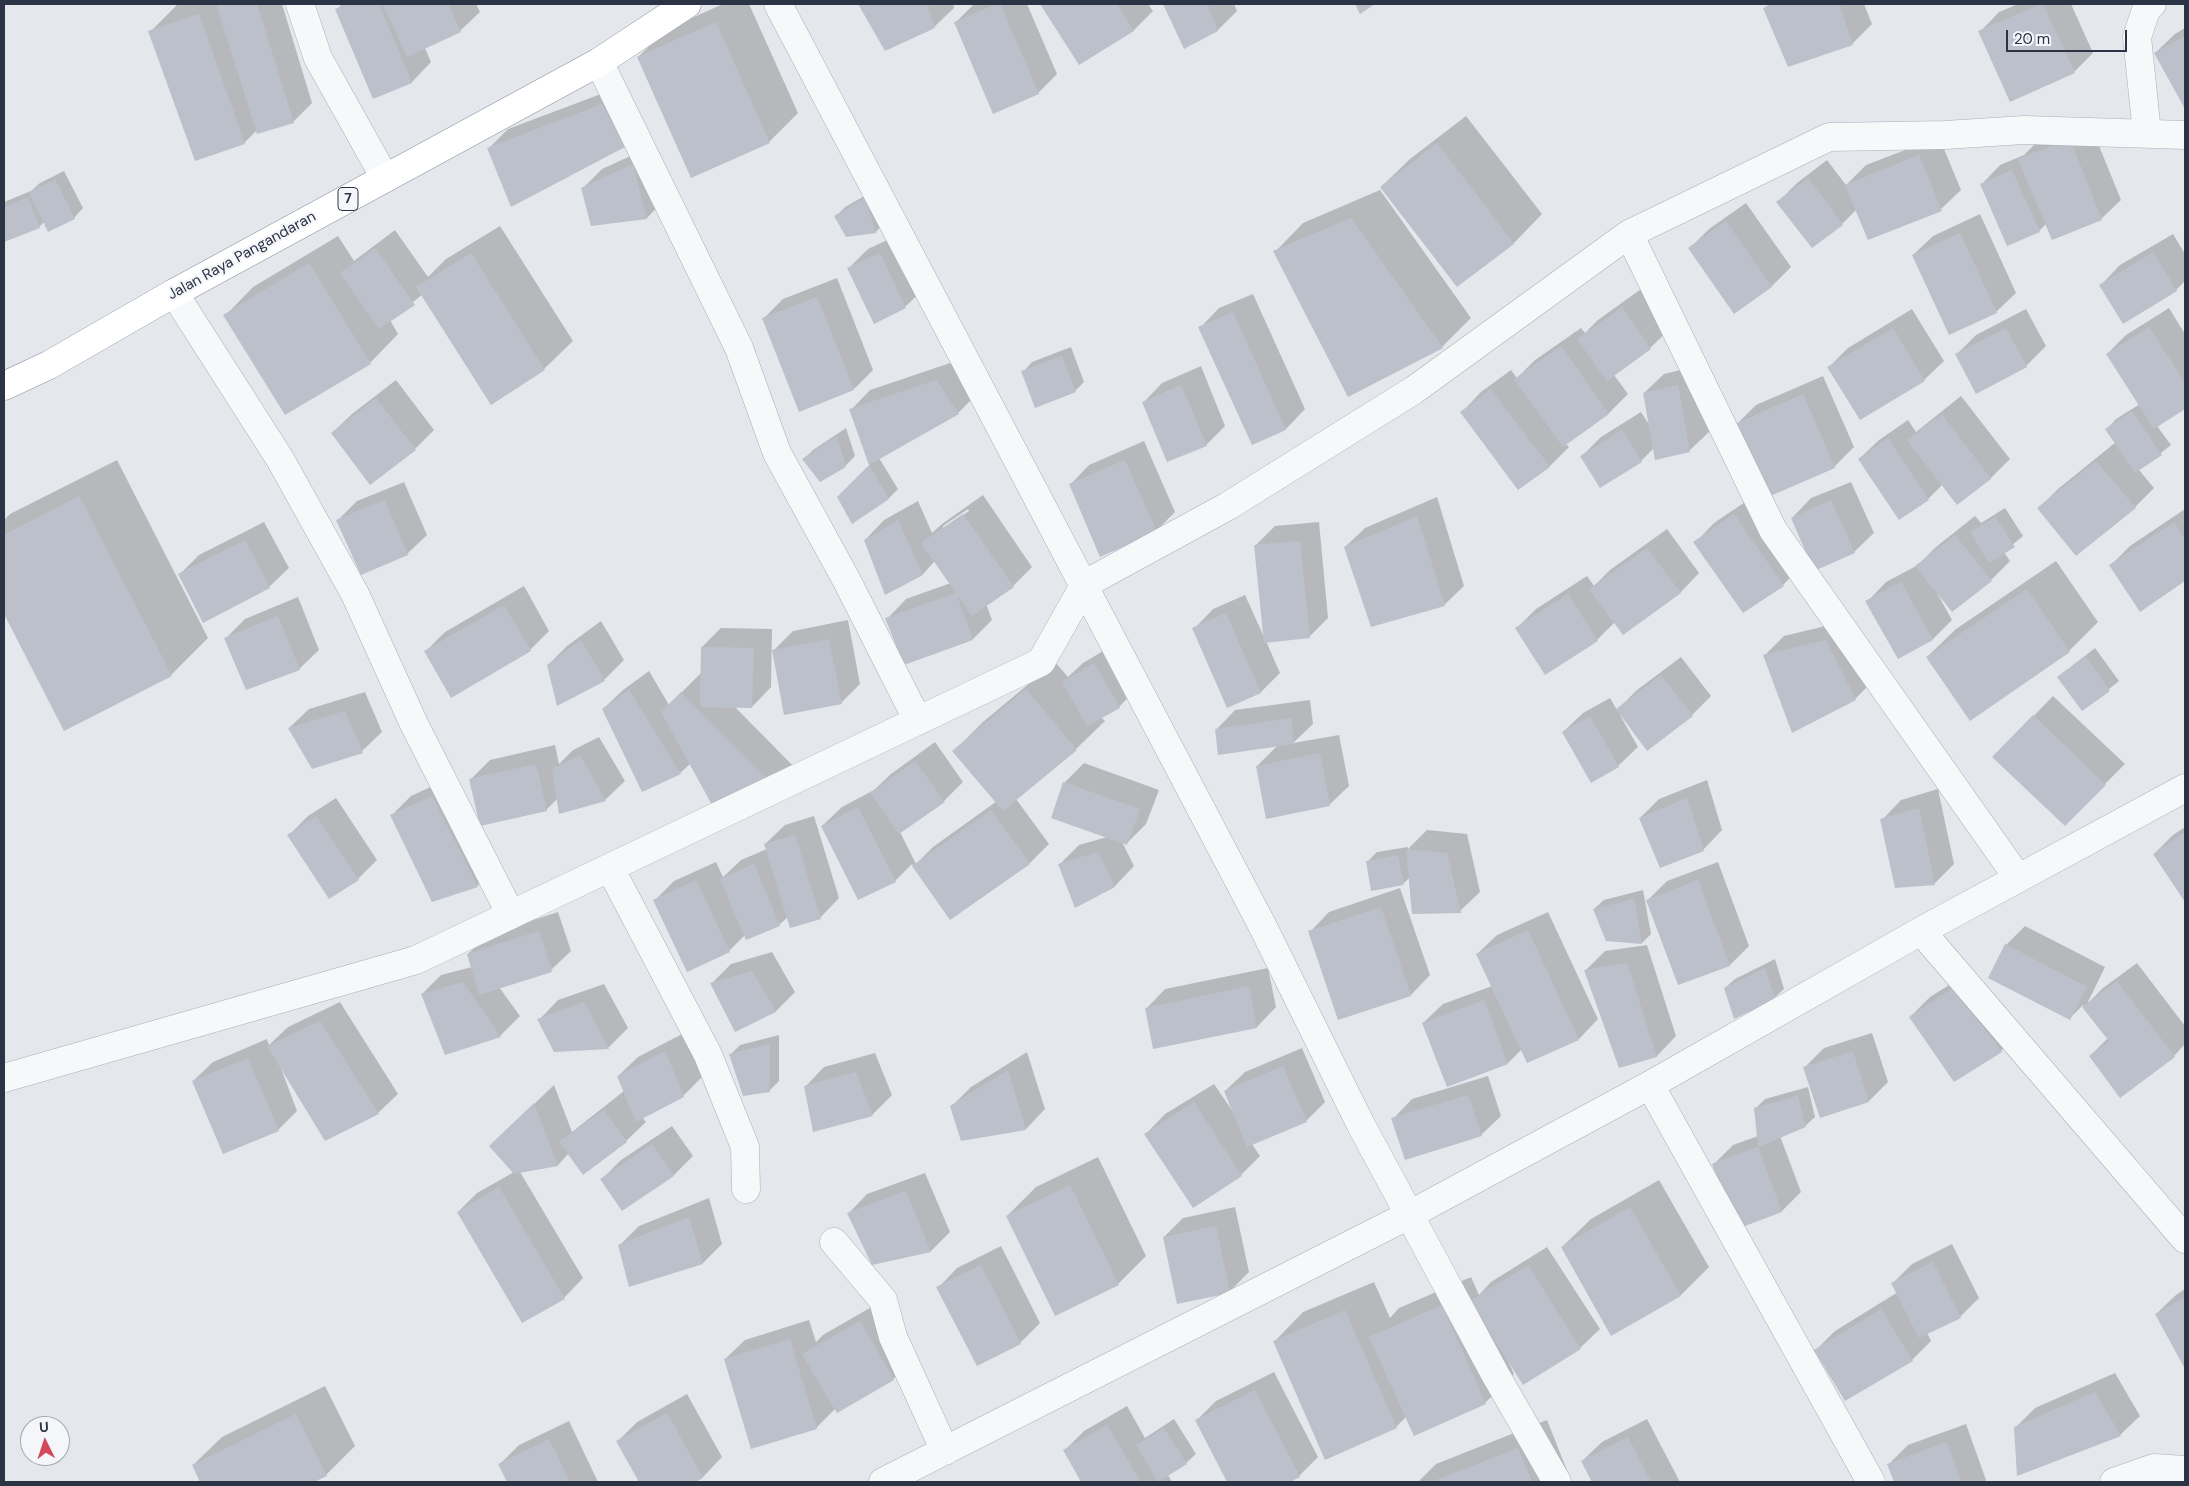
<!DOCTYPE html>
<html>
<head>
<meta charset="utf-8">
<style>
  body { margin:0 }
  #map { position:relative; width:2189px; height:1486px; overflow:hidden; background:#e4e7ec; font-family:"DM Sans",sans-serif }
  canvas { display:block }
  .frame { position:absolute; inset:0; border:5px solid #2b3445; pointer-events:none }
  .north { position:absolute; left:20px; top:1416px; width:50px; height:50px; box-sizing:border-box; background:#f4f6f9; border:1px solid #a4a8b1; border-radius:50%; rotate:356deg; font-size:14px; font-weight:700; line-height:20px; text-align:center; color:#2b3445 }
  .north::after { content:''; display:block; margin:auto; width:18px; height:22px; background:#d1495b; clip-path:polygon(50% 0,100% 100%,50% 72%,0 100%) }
  .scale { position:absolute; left:2006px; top:30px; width:121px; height:22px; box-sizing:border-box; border:2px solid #2b3445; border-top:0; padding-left:6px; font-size:15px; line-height:18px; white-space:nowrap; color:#2b3445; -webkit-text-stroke:4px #f4f6f9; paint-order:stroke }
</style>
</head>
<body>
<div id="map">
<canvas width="2189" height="1486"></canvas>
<div class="frame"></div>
<div class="north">U</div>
<div class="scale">20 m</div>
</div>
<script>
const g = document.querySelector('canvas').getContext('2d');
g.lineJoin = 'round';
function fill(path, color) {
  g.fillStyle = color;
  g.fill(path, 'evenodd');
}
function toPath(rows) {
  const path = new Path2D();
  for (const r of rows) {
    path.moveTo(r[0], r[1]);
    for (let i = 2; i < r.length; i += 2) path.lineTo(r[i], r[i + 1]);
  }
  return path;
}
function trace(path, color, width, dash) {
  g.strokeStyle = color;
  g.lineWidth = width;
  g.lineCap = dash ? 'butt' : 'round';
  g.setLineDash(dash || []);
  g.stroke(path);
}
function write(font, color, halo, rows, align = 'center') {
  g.font = font + ' "DM Sans",sans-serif';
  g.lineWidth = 4.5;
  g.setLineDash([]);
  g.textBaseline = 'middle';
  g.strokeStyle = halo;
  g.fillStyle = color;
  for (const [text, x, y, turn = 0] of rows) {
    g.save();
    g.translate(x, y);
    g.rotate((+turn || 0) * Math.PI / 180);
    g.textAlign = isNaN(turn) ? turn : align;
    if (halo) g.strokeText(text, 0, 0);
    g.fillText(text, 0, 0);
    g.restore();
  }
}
const shadow = toPath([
  [178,4,282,4,312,103,293,122,257,130,244,143,150,32],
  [342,4,476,4,480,12,460,31,425,48,431,62,412,82,374,98,337,9],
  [723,4,749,4,798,113,769,142,638,57,667,29],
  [860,4,953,4,954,8,934,27,885,49],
  [974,4,1027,4,1057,74,1038,93,956,22],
  [1041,4,1148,4,1153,11,1134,30,1079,64],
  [1165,4,1234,4,1237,11,1218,30,1184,48],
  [1769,4,1864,4,1872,24,1852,44,1764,9],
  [2018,4,2071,4,2093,53,2074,72,1980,32,1999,12],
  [2185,28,2185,107,2155,53,2175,34],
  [622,86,644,127,624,146,488,149,508,129],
  [1466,116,1542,214,1514,243,1457,286,1381,187,1410,159],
  [2089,121,2121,200,2101,219,2046,224,2039,231,1981,185,2000,165,2024,155,2039,140],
  [1939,137,1961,190,1941,209,1857,209,1842,224,1778,202,1797,183,1827,160,1846,185,1866,165],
  [652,146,666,198,647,218,592,225,583,188,602,169],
  [64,171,83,208,74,218,45,221,39,227,4,241,4,202,31,191,40,183],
  [875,190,885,222,876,232,835,217,845,207],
  [1380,190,1471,318,1442,347,1275,252,1303,223],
  [1746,203,1791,267,1772,286,1735,312,1689,249,1709,229],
  [1980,214,2016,293,1996,312,1913,255,1933,236],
  [500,226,573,341,544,369,422,295,390,320,398,334,370,363,225,316,253,287,338,236,354,261,395,230,428,277,446,259],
  [900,234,925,288,905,307,849,268,868,249],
  [2173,234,2185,254,2185,281,2176,290,2124,322,2101,285,2120,265],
  [837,278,873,370,854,389,800,410,763,319,783,299],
  [1641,289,1670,329,1650,348,1614,375,1628,394,1608,414,1565,443,1569,447,1549,467,1462,412,1481,392,1511,370,1517,378,1535,360,1581,328,1585,333,1598,320],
  [1253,294,1305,409,1286,429,1253,443,1200,328,1219,308],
  [2169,308,2185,334,2185,408,2157,426,2171,445,2139,470,2154,488,2135,507,2039,508,2058,489,2116,442,2107,429,2116,419,2140,404,2107,354,2126,335],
  [1912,309,1944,361,1924,380,1829,367,1848,348],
  [2026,309,2046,346,2026,366,1977,392,1957,354,1976,335],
  [1071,347,1084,382,1075,391,1023,372,1032,362],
  [956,361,977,394,958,413,879,458,898,489,889,498,852,523,839,497,870,465,851,410,870,390],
  [1201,366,1225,426,1206,445,1143,403,1162,383],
  [1697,366,1709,432,1689,451,1654,448,1641,461,1582,456,1601,437,1641,412,1650,426,1644,393,1664,374],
  [1823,376,1854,447,1834,467,1768,495,1737,424,1756,405],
  [396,380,434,430,415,449,332,433,352,414],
  [1961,396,2010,459,1991,478,1957,503,1943,484,1928,499,1859,459,1879,440,1908,420,1916,432],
  [846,428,855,456,845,466,804,459,813,450],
  [1144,441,1175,512,1156,531,1070,485,1089,465],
  [117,460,208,638,171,675,64,729,4,612,4,520,10,514],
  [404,482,427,535,407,554,338,520,357,501],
  [1851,482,1874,533,1854,552,1792,518,1811,498],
  [983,495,1032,567,1013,586,986,604,992,620,973,639,887,619,906,599,951,583,935,561,923,574,886,593,865,540,884,520,918,501,932,533,942,524],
  [968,509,969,511,943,529,943,526],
  [1754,496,1802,565,1783,585,1743,612,1695,543,1714,523],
  [1437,497,1464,586,1444,605,1345,547,1365,528],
  [2005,508,2023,536,2004,552,2010,561,1991,580,1937,593,1952,620,1933,639,1898,658,1867,602,1886,582,1918,565,1936,547,1975,516,1981,523],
  [2185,509,2185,580,2140,610,2111,565,2130,546],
  [264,522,289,568,269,587,180,574,199,555],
  [1319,522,1328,618,1309,637,1266,641,1280,673,1261,692,1228,707,1194,629,1213,609,1245,595,1264,637,1256,545,1275,526],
  [1667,529,1699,573,1680,593,1615,622,1597,640,1546,673,1517,628,1536,609,1587,576,1594,586,1610,570],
  [2056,561,2098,622,2069,651,1970,719,1927,657,1956,629],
  [524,586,549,631,530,650,426,651,445,632],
  [298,597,319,650,299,669,226,638,245,619],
  [848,620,860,684,841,703,773,651,793,631],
  [601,621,624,660,604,680,558,704,548,665,567,646],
  [1846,621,1875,679,1855,699,1765,655,1784,636],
  [721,628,772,629,771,687,752,707,734,706,805,778,786,797,690,764,680,773,603,709,623,690,649,671,669,705,702,672,702,647],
  [1113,645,1138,687,1119,707,1101,717,1105,721,1076,749,1016,799,1049,844,1030,863,951,919,912,864,895,881,822,826,842,807,874,790,891,774,935,742,963,782,944,801,900,832,916,864,933,847,997,801,954,751,983,722,1055,662,1068,677,1083,663],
  [2095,648,2119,681,2083,710,2058,677],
  [1681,657,1711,696,1692,715,1620,715,1638,747,1618,766,1563,732,1583,713,1610,698,1617,710,1637,690],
  [365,692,382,732,362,751,313,767,289,728,309,709],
  [2053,696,2125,764,2065,824,1994,757],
  [1310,700,1313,724,1293,743,1339,735,1349,786,1329,805,1257,766,1278,745,1216,730,1235,710],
  [599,737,625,781,605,800,560,812,558,798,546,810,470,780,490,760,555,745,559,764,573,750],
  [1084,763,1159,790,1146,824,1126,844,1122,842,1134,866,1115,886,1076,906,1060,864,1079,845,1107,837,1064,783],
  [452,777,497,867,477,886,392,815,411,796],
  [1707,780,1722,830,1703,850,1640,818,1659,799],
  [1938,789,1954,864,1934,884,1882,820,1901,800],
  [336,798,377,860,358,879,289,835,308,816],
  [814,816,839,898,820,918,788,917,779,925,745,935,729,951,687,970,655,900,674,881,716,862,723,877,741,860,767,849,765,844,785,825],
  [2185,827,2185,900,2154,854,2173,835],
  [1427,830,1467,834,1480,892,1460,911,1410,877,1403,884,1367,862,1377,852,1408,847,1408,849],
  [1718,862,1749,946,1730,965,1679,984,1648,900,1667,881],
  [1400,888,1430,975,1411,995,1339,1019,1310,932,1329,912],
  [1643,890,1651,934,1642,943,1594,909,1604,900],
  [558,912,571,951,551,970,499,987,520,1016,500,1036,446,1053,422,994,441,975,472,967,468,954,487,935],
  [1548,912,1598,1019,1579,1039,1528,1062,1522,1049,1508,1063,1447,1085,1423,1023,1443,1004,1492,986,1477,954,1497,935],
  [2025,926,2105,967,2087,1004,2103,988,2137,963,2185,1026,2185,1044,2174,1056,2090,1056,2108,1038,2083,1005,2070,1018,2006,945],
  [1647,945,1676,1036,1657,1056,1620,1067,1586,970,1605,951],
  [772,952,795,992,776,1011,736,1031,712,983,731,964],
  [1775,959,1784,989,1774,998,1725,988,1735,979],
  [1268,968,1276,1007,1257,1027,1154,1048,1146,1009,1165,989],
  [1973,970,2021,1032,2001,1051,1955,1081,1910,1017,1930,997],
  [604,984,628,1028,609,1047,554,1051,539,1020,558,1000],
  [340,1002,398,1094,378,1113,279,1063,297,1111,278,1130,193,1081,213,1062,267,1039,269,1045,288,1027],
  [684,1033,703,1076,683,1096,642,1117,646,1122,626,1141,569,1153,558,1165,520,1172,583,1278,564,1298,458,1212,477,1193,514,1172,510,1127,554,1085,572,1132,624,1091,618,1076,638,1057],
  [1872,1033,1888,1082,1869,1101,1821,1117,1804,1068,1824,1048],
  [779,1035,779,1081,769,1091,731,1054,740,1045],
  [1302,1048,1325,1102,1306,1121,1252,1144,1260,1156,1241,1175,1146,1134,1165,1114,1214,1084,1234,1113,1225,1091,1245,1072],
  [1027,1052,1045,1109,1026,1129,962,1140,951,1107,971,1087],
  [875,1053,892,1095,872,1115,805,1087,824,1067],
  [1488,1076,1501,1116,1481,1135,1393,1119,1412,1099],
  [1808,1087,1815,1117,1805,1126,1780,1136,1801,1192,1782,1211,1738,1228,1714,1164,1733,1145,1758,1136,1756,1108,1765,1099],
  [672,1126,693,1156,674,1175,602,1179,621,1160],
  [1098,1157,1146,1256,1118,1284,1007,1216,1036,1187],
  [925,1173,950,1232,931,1251,872,1264,848,1214,867,1194],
  [1659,1180,1709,1267,1681,1295,1612,1334,1562,1247,1591,1219],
  [709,1198,722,1244,703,1263,619,1246,639,1226],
  [1235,1207,1249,1272,1229,1292,1164,1237,1183,1218],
  [1952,1244,1979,1298,1960,1317,1927,1333,1931,1341,1912,1360,1816,1350,1835,1331,1898,1292,1893,1283,1912,1264],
  [1001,1246,1040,1323,1020,1343,977,1364,938,1288,957,1268],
  [1547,1247,1600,1329,1580,1348,1509,1363,1514,1374,1485,1403,1406,1417,1396,1427,1275,1341,1303,1312,1374,1282,1390,1318,1399,1308,1471,1277,1479,1295,1491,1282],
  [2185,1289,2185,1367,2156,1314,2176,1295],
  [880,1302,913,1360,893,1379,838,1412,836,1408,816,1428,725,1359,745,1340,809,1320,816,1342,823,1335],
  [1274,1372,1318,1457,1299,1476,1287,1482,1228,1482,1196,1421,1216,1401],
  [2115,1373,2140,1416,2120,1435,2018,1474,2015,1428,2035,1408],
  [325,1386,355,1446,326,1475,311,1482,202,1482,193,1465,222,1437],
  [687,1394,722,1457,703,1477,692,1482,641,1482,618,1441,637,1422],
  [1127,1406,1145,1438,1174,1419,1196,1454,1186,1463,1168,1475,1172,1482,1083,1482,1064,1451,1084,1431],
  [1647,1419,1680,1482,1593,1482,1582,1461,1602,1442],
  [1547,1420,1570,1478,1565,1482,1418,1482,1436,1464],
  [569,1421,598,1482,509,1482,500,1464,519,1445],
  [1966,1424,1986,1480,1984,1482,1895,1482,1889,1464,1908,1445]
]);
const building = toPath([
  [224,4,257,4,294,123,257,134,217,6],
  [348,4,379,4,412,83,373,99,335,9],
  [383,4,448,4,461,32,407,57],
  [858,4,927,4,935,28,885,51],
  [997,4,1000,4,1039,94,993,114,954,22],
  [1040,4,1117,4,1134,31,1079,65],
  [1163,4,1207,4,1218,31,1184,49],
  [1355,4,1375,4,1360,14],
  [1772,4,1839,4,1853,45,1788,67,1763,8],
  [2041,4,2043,4,2075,73,2010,102,1978,31],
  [199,14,245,144,195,161,148,31],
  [716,22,770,143,691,178,637,57],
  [2185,36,2185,109,2154,53],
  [602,104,625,147,511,207,487,148],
  [2070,139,2102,220,2052,240,2018,159],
  [1437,143,1514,244,1457,287,1380,187],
  [1919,155,1942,211,1868,240,1845,185],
  [633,164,647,219,591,226,581,188],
  [2012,170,2040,232,2007,246,1980,184],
  [1808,178,1843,225,1812,248,1776,202],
  [55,179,75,219,48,232,29,192],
  [28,197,40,228,4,242,4,207],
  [865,198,876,233,846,237,834,216],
  [1351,218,1443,348,1348,397,1273,251],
  [1726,221,1772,287,1734,314,1688,248],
  [1960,233,1997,313,1949,335,1912,255],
  [375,248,415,305,379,329,340,273],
  [2153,252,2177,291,2123,324,2099,285],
  [471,253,545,370,491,405,416,287],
  [880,253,906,308,874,324,847,268],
  [309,263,371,364,285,415,223,315],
  [817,297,854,390,799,412,762,318],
  [1622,307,1651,349,1607,381,1577,339],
  [1233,312,1286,430,1252,445,1198,327],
  [2149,327,2185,383,2185,409,2154,429,2106,354],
  [1893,328,1925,381,1860,420,1827,367],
  [2006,328,2027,367,1976,394,1955,354],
  [1561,346,1609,414,1563,447,1514,379],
  [1062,356,1076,392,1035,408,1021,371],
  [936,380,959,414,869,465,849,409],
  [1181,385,1207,446,1167,462,1142,402],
  [1678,385,1690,452,1655,460,1643,393],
  [1491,389,1550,467,1518,490,1460,412],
  [1803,394,1835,468,1768,497,1735,424],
  [376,398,416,450,370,485,331,433],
  [2132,411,2162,455,2135,473,2105,429],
  [1942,414,1991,479,1957,505,1907,440],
  [1622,430,1642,462,1600,488,1580,456],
  [837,436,846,467,820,482,802,459],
  [1888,438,1929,500,1899,520,1858,459],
  [1125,460,1157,532,1100,557,1069,484],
  [2096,461,2136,508,2076,556,2037,508],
  [869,465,889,499,852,524,837,497],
  [79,496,172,676,64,731,4,614,4,535],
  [385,500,408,555,361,575,336,520],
  [1831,500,1855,553,1814,571,1791,518],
  [963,514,1014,587,972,616,956,593,973,640,904,665,885,618,956,593,921,543],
  [1734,514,1784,586,1743,613,1693,542],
  [1417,516,1445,606,1371,627,1344,547],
  [1995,517,2015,547,1989,563,1970,532],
  [898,520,923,575,885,595,864,540],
  [2174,522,2185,539,2185,581,2140,612,2109,565],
  [1955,535,1992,581,1952,612,1915,566],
  [245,540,270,588,203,623,178,574],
  [1300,541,1310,638,1264,643,1254,545],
  [1647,548,1681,593,1623,635,1589,589],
  [1901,582,1933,640,1898,659,1865,601],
  [2027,589,2070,652,1970,721,1926,657],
  [1568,594,1598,641,1545,675,1515,628],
  [504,605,531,651,451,698,424,651],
  [1226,613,1261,693,1227,708,1192,628],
  [278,616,300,670,246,690,224,638],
  [829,639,842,704,784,715,772,650],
  [581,640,605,681,557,706,547,665],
  [1826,640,1856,700,1792,733,1763,655],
  [701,647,754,648,752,708,700,707],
  [2085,656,2110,691,2082,711,2057,677],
  [1094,663,1120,708,1087,726,1062,682],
  [1661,675,1693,716,1647,751,1616,709],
  [1026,689,1077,750,1003,811,952,751],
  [629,690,681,774,642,792,602,709],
  [681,692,787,798,723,825,661,712],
  [345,711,363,753,312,769,288,728],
  [2033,715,2106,785,2065,826,1992,757],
  [1590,716,1619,767,1591,783,1562,732],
  [1291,718,1294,744,1218,755,1215,729],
  [1320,753,1330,806,1266,819,1256,766],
  [580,755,606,801,559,814,552,769],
  [915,761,945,802,899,834,870,793],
  [536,764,547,811,480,826,469,779],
  [1063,782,1140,809,1127,845,1051,818],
  [432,796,478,887,432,902,390,815],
  [1687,798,1704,851,1660,868,1639,818],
  [858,807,896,882,858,900,821,826],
  [1919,808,1935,885,1895,888,1880,819],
  [991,810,1030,864,950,920,912,866],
  [316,816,359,880,329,899,287,835],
  [2185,832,2185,902,2153,854],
  [795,835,821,919,790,928,764,844],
  [1406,849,1447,853,1461,913,1412,914],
  [1098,852,1115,887,1075,908,1058,864],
  [1398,855,1404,885,1371,891,1366,861],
  [754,864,780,926,746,940,720,879],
  [696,880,730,952,687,972,653,900],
  [1698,880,1730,966,1678,985,1646,900],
  [1634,899,1642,944,1606,941,1593,909],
  [1381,907,1411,996,1338,1020,1308,931],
  [1528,930,1579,1040,1527,1063,1476,954],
  [539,931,552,972,479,995,467,954],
  [2005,944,2087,987,2070,1020,1988,978],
  [1627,963,1657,1057,1619,1068,1584,970],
  [1765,968,1775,999,1734,1019,1724,988],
  [752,971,776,1012,735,1032,710,983],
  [2117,981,2175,1057,2120,1098,2089,1056,2109,1041,2082,1007],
  [463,982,501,1037,445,1055,421,994],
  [1249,986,1257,1028,1153,1049,1145,1008],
  [1953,988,2002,1052,1954,1082,1909,1017],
  [1484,1000,1508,1064,1447,1087,1422,1023],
  [584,1002,609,1049,554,1052,537,1019],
  [320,1021,379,1114,325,1141,267,1046],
  [770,1044,770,1092,743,1096,729,1054],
  [665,1051,684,1097,636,1122,617,1076],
  [1853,1051,1869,1102,1820,1118,1803,1067],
  [248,1058,279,1131,223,1154,192,1081],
  [1283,1066,1307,1122,1247,1147,1224,1091],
  [1008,1070,1026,1130,961,1141,950,1106],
  [856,1072,873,1116,813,1132,804,1086],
  [1468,1095,1482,1136,1405,1160,1391,1118],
  [1798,1096,1806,1127,1758,1147,1782,1212,1737,1229,1712,1164,1758,1147,1754,1108],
  [1194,1102,1242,1176,1193,1208,1144,1134],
  [534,1103,558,1166,514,1174,489,1146],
  [604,1110,627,1142,583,1175,559,1142],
  [652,1144,674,1176,622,1211,600,1179],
  [1070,1185,1119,1285,1055,1316,1006,1216],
  [499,1187,565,1299,522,1323,457,1212],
  [906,1191,931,1252,872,1265,847,1213],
  [1630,1207,1681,1296,1611,1336,1561,1247],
  [689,1217,703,1264,629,1287,618,1245],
  [1216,1226,1230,1293,1177,1304,1163,1237],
  [1933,1262,1961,1318,1919,1338,1891,1283],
  [981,1265,1021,1344,977,1366,936,1287],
  [1528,1265,1581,1349,1523,1385,1470,1301],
  [2185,1297,2185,1369,2155,1314],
  [1442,1305,1486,1404,1414,1436,1369,1337],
  [1881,1309,1913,1361,1845,1401,1814,1350],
  [1345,1310,1397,1428,1325,1460,1273,1341],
  [860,1321,894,1380,837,1413,802,1354],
  [790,1339,817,1429,751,1449,724,1359],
  [1255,1390,1300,1477,1290,1482,1227,1482,1195,1420],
  [2095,1392,2121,1436,2017,1476,2014,1427],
  [667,1413,703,1478,695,1482,639,1482,616,1441],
  [296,1414,327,1476,314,1482,200,1482,192,1465],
  [1107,1425,1141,1482,1081,1482,1063,1450],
  [1164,1428,1187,1464,1158,1482,1136,1445],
  [1628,1437,1651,1482,1592,1482,1581,1461],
  [549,1439,570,1482,507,1482,498,1464],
  [1947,1442,1961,1482,1894,1482,1887,1464],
  [1518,1448,1532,1482,1431,1482]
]);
const street = toPath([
  [300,4,318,58,385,178],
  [778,4,1262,925,1360,1123,1495,1374,1557,1482],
  [599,62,739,348,777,453,847,581,918,721],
  [2147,133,2137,37,2146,10,2152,4],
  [1629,234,1773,530,2018,878],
  [174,293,280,459,355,594,414,724,511,915],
  [610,868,708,1055,745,1147,746,1189],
  [1921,931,2185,1239],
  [4,1078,416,960,1041,662,1085,584,1228,506,1414,390,1629,234,1829,137,1945,135,2024,130,2185,135],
  [1650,1085,1871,1482],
  [834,1242,883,1300,893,1337,945,1451],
  [883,1482,1409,1215,1650,1085,1921,931,2185,788],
  [2114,1482,2154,1468,2185,1470]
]);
const highway = toPath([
  [4,386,49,365,174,293,599,62,687,4]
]);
const shields = [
  [348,199,20]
];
const shieldNames = [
  ["7",348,199]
];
const streetNames = [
  ["Jalan Raya Pangandaran",242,256,-29]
];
fill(shadow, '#0003');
fill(building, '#bbc0ca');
trace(street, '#a9aeb7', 29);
trace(highway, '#8b94a3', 29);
trace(street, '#f7f8fa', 28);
trace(highway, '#fff', 28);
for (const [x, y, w] of shields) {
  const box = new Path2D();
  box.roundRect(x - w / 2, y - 11.5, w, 23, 4);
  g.fillStyle = '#f4f6f9';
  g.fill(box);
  trace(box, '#2b3445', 1);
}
write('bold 14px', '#2b3445', null, shieldNames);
write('15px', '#2b3445', '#f4f6f9', streetNames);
</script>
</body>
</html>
